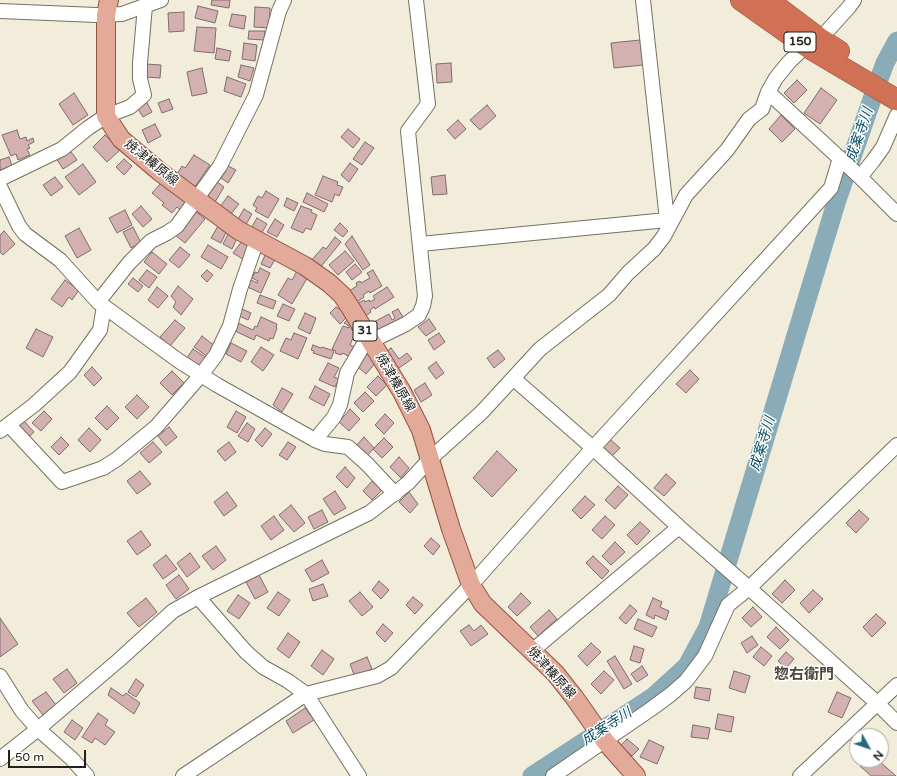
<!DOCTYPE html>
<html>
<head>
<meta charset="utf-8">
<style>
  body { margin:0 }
  #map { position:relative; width:897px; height:776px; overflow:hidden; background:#f2eddb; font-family:"Varela Round",sans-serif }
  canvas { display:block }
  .north { position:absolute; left:849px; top:728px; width:40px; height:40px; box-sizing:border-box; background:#fff; border:1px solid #a7a6a4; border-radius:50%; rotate:130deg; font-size:11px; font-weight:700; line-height:16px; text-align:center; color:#23211b }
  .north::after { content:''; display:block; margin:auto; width:14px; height:18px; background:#25697a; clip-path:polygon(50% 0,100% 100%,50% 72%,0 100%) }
  .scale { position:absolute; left:8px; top:750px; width:78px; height:18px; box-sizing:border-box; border:2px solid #23211b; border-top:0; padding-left:5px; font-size:12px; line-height:14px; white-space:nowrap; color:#23211b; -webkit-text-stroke:3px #fff; paint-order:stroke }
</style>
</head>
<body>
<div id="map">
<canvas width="897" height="776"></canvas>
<div class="north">N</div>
<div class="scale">50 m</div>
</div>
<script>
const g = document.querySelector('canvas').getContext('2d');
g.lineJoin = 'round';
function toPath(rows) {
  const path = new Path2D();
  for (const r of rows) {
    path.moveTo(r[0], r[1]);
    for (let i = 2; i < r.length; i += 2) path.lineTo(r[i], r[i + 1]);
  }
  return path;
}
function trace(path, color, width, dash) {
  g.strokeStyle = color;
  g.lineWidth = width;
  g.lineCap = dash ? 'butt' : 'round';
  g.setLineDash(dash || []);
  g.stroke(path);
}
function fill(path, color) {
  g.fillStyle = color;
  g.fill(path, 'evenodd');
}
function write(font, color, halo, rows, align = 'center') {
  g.font = font + ' "Varela Round","Noto Sans JP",sans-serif';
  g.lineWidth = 3;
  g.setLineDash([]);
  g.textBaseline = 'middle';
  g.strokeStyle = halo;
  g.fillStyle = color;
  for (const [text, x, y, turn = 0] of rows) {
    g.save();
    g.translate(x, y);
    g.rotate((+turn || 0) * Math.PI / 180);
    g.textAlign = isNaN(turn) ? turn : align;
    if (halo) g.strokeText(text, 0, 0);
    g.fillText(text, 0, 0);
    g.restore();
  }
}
const river = toPath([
  [532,776,653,697,687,666,708,627,836,203,878,82,885,63,897,41]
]);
const building = toPath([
  [212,0,230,0,229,8,211,5,212,0],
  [198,6,218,11,215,23,195,18,198,6],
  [255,7,270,8,269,28,254,27,255,7],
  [184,12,184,31,169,32,168,13,184,12],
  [232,14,246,16,244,29,229,26,232,14],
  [197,27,216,28,214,53,194,51,197,27],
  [249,31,265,31,264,40,248,39,249,31],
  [640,40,643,65,614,68,611,43,640,40],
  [244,43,257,45,255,61,242,59,244,43],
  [217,48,231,51,229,61,215,59,217,48],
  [451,63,452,82,437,83,436,64,451,63],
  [146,64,161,65,160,78,145,77,146,64],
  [241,65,254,68,250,81,238,77,241,65],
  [202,68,207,93,192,96,187,72,202,68],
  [227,77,246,84,241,97,224,91,227,77],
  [797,80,807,90,794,103,784,93,797,80],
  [821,88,837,100,820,124,804,113,821,88],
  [74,93,88,115,73,125,59,104,74,93],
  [169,99,173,109,162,113,158,103,169,99],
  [146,101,152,112,143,117,136,106,146,101],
  [487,105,496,116,480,130,470,120,487,105],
  [781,115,795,129,782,142,769,129,781,115],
  [458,120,466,129,455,139,447,130,458,120],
  [155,124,161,136,148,143,142,130,155,124],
  [348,129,360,139,353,148,341,137,348,129],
  [17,130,20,139,26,137,27,141,33,138,34,142,28,145,30,148,27,149,30,155,18,160,16,154,11,156,2,135,17,130],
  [105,135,120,150,107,162,93,147,105,135],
  [365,142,374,148,362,165,353,159,365,142],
  [69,149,77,160,63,169,56,158,69,149],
  [194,155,210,165,194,188,176,176,182,166,185,168,194,155],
  [9,157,12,166,0,170,0,160,9,157],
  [124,159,132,166,124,175,116,167,124,159],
  [350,163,358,169,349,182,341,175,350,163],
  [83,164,96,182,79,195,65,177,83,164],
  [228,166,236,170,228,183,221,178,228,166],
  [445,175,447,194,433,195,431,177,445,175],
  [323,176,338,182,337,185,343,187,339,196,335,194,332,202,315,195,323,176],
  [55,177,63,187,51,196,43,185,55,177],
  [216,181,224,187,215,202,206,196,216,181],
  [162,182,191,202,183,212,177,207,172,213,162,205,164,203,152,193,162,182],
  [266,191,279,199,268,218,255,211,257,208,253,205,258,196,262,198,266,191],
  [307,193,328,204,324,212,303,202,307,193],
  [228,196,239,204,230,215,219,208,228,196],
  [287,198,298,203,294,211,284,206,287,198],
  [141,206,152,219,143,227,132,214,141,206],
  [301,206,312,210,311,212,317,215,311,230,306,228,303,233,291,228,301,206],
  [244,209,252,214,244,228,235,224,244,209],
  [125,210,132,225,117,233,109,218,125,210],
  [195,211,205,219,185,243,175,235,195,211],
  [257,218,267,224,260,236,250,230,257,218],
  [275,219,284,225,277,237,267,232,275,219],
  [340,223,348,231,343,237,334,230,340,223],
  [218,226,227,230,221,243,211,238,218,226],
  [133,227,141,243,131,248,123,232,133,227],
  [79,228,91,250,77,258,65,236,79,228],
  [4,231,15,244,3,255,0,252,0,235,4,231],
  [229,232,238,236,232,249,223,244,229,232],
  [352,236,370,265,363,270,345,244,352,236],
  [335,237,341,242,319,269,310,262,323,247,326,249,335,237],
  [242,241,252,244,246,261,233,253,242,241],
  [208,245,228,257,221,269,201,257,208,245],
  [180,247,190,255,179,268,169,260,180,247],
  [267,251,277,256,270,268,261,264,267,251],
  [345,251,354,261,338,275,329,265,345,251],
  [152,252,167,264,159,274,144,262,152,252],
  [355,264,362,272,352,280,346,272,355,264],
  [260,268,270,273,261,293,245,286,249,279,257,283,258,281,252,278,255,272,258,273,260,268],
  [147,270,157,277,149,288,139,280,147,270],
  [207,270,213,275,207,282,201,276,207,270],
  [373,270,382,286,370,293,369,291,363,295,364,297,357,302,349,291,357,286,356,283,360,281,361,283,370,278,367,273,373,270],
  [297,271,309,275,292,304,278,295,288,278,292,280,297,271],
  [133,278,143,286,138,292,128,284,133,278],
  [65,280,79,290,72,300,69,297,62,307,51,299,65,280],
  [178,286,193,299,181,315,173,307,176,302,171,296,178,286],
  [157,287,168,296,158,308,148,300,157,287],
  [387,287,394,297,375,309,374,307,370,310,371,312,363,318,355,305,364,300,365,302,369,300,370,302,375,299,373,296,387,287],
  [260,295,276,301,273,309,257,303,260,295],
  [283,304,295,309,289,321,277,316,283,304],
  [336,307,339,309,341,307,349,315,340,324,330,313,336,307],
  [240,308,251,313,248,320,237,315,240,308],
  [398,309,405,320,378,335,372,323,389,314,392,320,395,318,392,312,398,309],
  [305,313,316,318,310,334,298,328,305,313],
  [261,317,277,324,276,327,277,328,273,339,270,338,269,341,256,335,254,340,233,330,236,322,253,330,255,326,257,327,261,317],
  [349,318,356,325,351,329,356,331,350,345,355,347,351,357,342,353,341,355,335,353,336,351,332,349,343,326,349,328,349,326,344,323,349,318],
  [429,319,436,329,426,336,418,327,429,319],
  [175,320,185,328,170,346,160,337,175,320],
  [36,329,53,337,43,357,26,348,36,329],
  [294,333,307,338,298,359,280,351,286,338,291,340,294,333],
  [439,333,445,342,434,350,428,340,439,333],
  [202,336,216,347,208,357,194,347,202,336],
  [231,343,247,351,241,362,226,354,231,343],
  [313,345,321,348,322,347,334,351,331,359,313,353,314,351,311,350,313,345],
  [261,347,274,355,263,371,251,362,261,347],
  [391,348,399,359,407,353,412,359,396,370,384,353,391,348],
  [193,349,208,359,200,369,186,359,193,349],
  [498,350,505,359,494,368,487,358,498,350],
  [368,353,377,361,366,374,357,366,368,353],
  [436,362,444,373,436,379,428,368,436,362],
  [328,363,339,368,334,377,339,379,335,387,319,380,328,363],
  [92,367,102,378,94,386,84,375,92,367],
  [690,370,699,379,686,393,676,384,690,370],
  [172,371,184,383,172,395,160,383,172,371],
  [378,376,387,385,376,396,367,387,378,376],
  [425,383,432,395,421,402,414,390,425,383],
  [315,386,330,394,324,406,309,398,315,386],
  [282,388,293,394,282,412,273,405,282,388],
  [365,392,374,401,363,412,354,403,365,392],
  [137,395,149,407,137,419,125,407,137,395],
  [107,406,119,418,107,430,95,418,107,406],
  [350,409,360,419,349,431,339,422,350,409],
  [44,411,52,419,41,431,32,423,44,411],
  [236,411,246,417,237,433,227,427,236,411],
  [385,414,394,423,384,434,375,425,385,414],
  [23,420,34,432,27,439,15,427,23,420],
  [247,423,255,429,248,442,238,436,247,423],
  [169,427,177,437,166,446,158,436,169,427],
  [89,428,101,440,90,452,78,440,89,428],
  [265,428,272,434,262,447,255,440,265,428],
  [61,437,69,445,59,455,51,447,61,437],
  [364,437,374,448,365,458,355,447,364,437],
  [384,438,393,447,382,458,373,449,384,438],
  [610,439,620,448,611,457,602,448,610,439],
  [153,442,162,452,149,463,140,453,153,442],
  [229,442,236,452,225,461,217,451,229,442],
  [288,442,296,447,287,460,279,455,288,442],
  [497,451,517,470,492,497,473,478,497,451],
  [399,457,409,468,401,478,390,467,399,457],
  [345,467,355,478,347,488,336,477,345,467],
  [140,471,151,484,137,494,127,481,140,471],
  [666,474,676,483,664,496,654,488,666,474],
  [373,480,383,489,372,500,363,491,373,480],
  [618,486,628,495,615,509,605,500,618,486],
  [335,491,346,508,334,515,323,499,335,491],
  [227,492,237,506,224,516,214,502,227,492],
  [409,492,418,504,410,513,399,502,409,492],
  [585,496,595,505,581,519,572,510,585,496],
  [291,505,305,523,294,532,279,515,291,505],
  [322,510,328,522,314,529,308,517,322,510],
  [859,510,869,519,856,533,846,523,859,510],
  [274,516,284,530,271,540,261,526,274,516],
  [605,516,615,525,602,539,592,530,605,516],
  [640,522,650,531,637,545,627,535,640,522],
  [141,531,151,545,137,555,127,541,141,531],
  [431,538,440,546,433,555,424,546,431,538],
  [615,542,625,552,611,565,602,556,615,542],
  [216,546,226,560,213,570,202,556,216,546],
  [190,553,200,567,187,577,177,563,190,553],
  [166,555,177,569,163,579,153,565,166,555],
  [593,556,609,571,602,579,586,563,593,556],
  [322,560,329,573,312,582,305,570,322,560],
  [179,575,189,589,176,599,166,585,179,575],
  [259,575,268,592,255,599,246,582,259,575],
  [785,580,795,590,782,603,772,594,785,580],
  [379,581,389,590,381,599,372,590,379,581],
  [323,584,328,596,313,601,309,589,323,584],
  [813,590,823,599,809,613,800,603,813,590],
  [278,592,290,600,279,616,267,608,278,592],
  [360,592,373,607,362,616,349,601,360,592],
  [521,593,531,603,517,616,508,607,521,593],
  [238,595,250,603,239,619,227,611,238,595],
  [413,597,423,605,415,614,406,605,413,597],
  [146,598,157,612,139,627,127,613,146,598],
  [653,598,662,602,660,607,669,611,666,620,655,615,654,619,646,615,653,598],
  [630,605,637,611,626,624,619,618,630,605],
  [753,607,762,617,751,627,742,618,753,607],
  [549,610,557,619,538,636,530,627,549,610],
  [876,614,886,623,872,637,863,627,876,614],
  [0,618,18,644,0,657,0,618],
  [638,619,657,627,652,637,634,629,638,619],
  [383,624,393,633,385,642,376,633,383,624],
  [469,625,474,631,481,625,488,634,471,646,460,631,469,625],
  [776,627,789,640,780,649,767,637,776,627],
  [288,633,300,642,289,658,277,649,288,633],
  [752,636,758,645,747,653,741,643,752,636],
  [591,643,601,652,587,666,578,656,591,643],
  [634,646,644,649,640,663,630,660,634,646],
  [761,647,772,656,764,666,753,657,761,647],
  [322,650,334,659,323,675,311,666,322,650],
  [786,652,794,659,786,668,778,661,786,652],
  [615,656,632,684,624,689,607,661,615,656],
  [367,657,372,669,355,677,350,664,367,657],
  [642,666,648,675,637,682,631,674,642,666],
  [67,669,77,683,64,693,53,679,67,669],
  [604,671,614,680,601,694,591,684,604,671],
  [734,671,750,676,745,693,729,688,734,671],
  [136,679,144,685,136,697,128,692,136,679],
  [696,687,711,689,709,701,694,698,696,687],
  [111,688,123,696,126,693,140,703,134,714,108,695,111,688],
  [46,692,56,705,43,715,32,701,46,692],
  [837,692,851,698,842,718,828,712,837,692],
  [305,708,314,720,293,733,286,721,305,708],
  [98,713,108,720,105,725,115,732,105,745,95,738,92,743,82,737,98,713],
  [718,714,734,717,731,732,715,729,718,714],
  [72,720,83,728,75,740,64,732,72,720],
  [693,725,710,728,708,739,691,737,693,725],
  [627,739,639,749,632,756,620,746,627,739],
  [649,740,664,747,657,764,640,757,649,740],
  [866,760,878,760,896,776,871,776,860,766,866,760]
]);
const minor = toPath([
  [643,0,667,220,672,220],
  [0,11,96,15,122,14,161,0],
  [820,39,849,7,854,0],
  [768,92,860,177,897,214],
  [860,177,873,161,883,147,897,115],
  [0,179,62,149,88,128,106,116,130,107,144,95,140,79,140,63,145,6],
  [0,187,19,226,25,234,60,260,98,302,179,361,217,385,315,440,325,444,348,447,367,464,395,494],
  [420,244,667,220],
  [98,302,129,263,151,241,167,233,177,226,220,166,256,95,279,11,284,0],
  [371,341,406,324,419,315,423,306,425,296,408,131,428,104,416,0],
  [514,379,593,448,679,527,749,588,877,703,897,723],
  [9,425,62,482,103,468,117,459,156,427,201,375,216,355,230,326,240,289,257,240],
  [0,431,34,405,70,372,100,330,104,306],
  [315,440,334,417,340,405,347,373,368,337],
  [198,597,246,652,263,667,288,681,306,694,359,776],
  [532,651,679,527],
  [0,676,22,711,38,729,72,759,87,776],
  [0,759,38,729,119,660,173,611,198,597,369,513,408,483,430,459,482,412,540,349,609,295,628,273,654,249,664,236,686,195,727,150,749,119,762,109,768,92,776,78,789,62,806,46],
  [183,776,306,694,377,676,391,668,471,585,593,448,831,188,840,158],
  [553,776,651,709,670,695,686,681,705,656,728,605,749,588,897,445],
  [800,776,897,685]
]);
const major = toPath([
  [109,0,106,15,106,116,121,139,160,172,238,230,305,266,329,283,342,295,350,307,402,392,421,430,451,529,471,585,483,604,555,673,574,697,605,741,636,776]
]);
const highway = toPath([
  [741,0,806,46,897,100],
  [768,0,820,39,839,51]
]);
const shields = [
  [800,42,32],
  [365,331,24]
];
const shieldNames = [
  ["150",800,42],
  ["31",365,331]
];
const streetNames = [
  ["焼津榛原線",151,163,39],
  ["焼津榛原線",395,383,60],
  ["焼津榛原線",551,673,48]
];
const waterNames = [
  ["成案寺川",860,135,-71],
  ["成案寺川",763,444,-73],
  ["成案寺川",607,727,-33]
];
const quarterNames = [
  ["惣右衛門",804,675]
];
trace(river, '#8aabb8', 19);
fill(building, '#d3b1b0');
trace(building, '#7f6c6c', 1);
trace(minor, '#757061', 16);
trace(major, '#935441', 20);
trace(highway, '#935441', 22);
trace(minor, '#fff', 14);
trace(major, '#e3a999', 18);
trace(highway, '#d07055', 21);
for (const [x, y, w] of shields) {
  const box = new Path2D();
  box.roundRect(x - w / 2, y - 10, w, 20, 3);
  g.fillStyle = '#fff';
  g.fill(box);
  trace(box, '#23211b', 1);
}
write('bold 12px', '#23211b', null, shieldNames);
write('13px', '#23211b', '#fff', streetNames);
write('italic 14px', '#054d60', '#fff', waterNames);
write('bold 15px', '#4d493a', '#fff', quarterNames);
</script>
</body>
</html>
